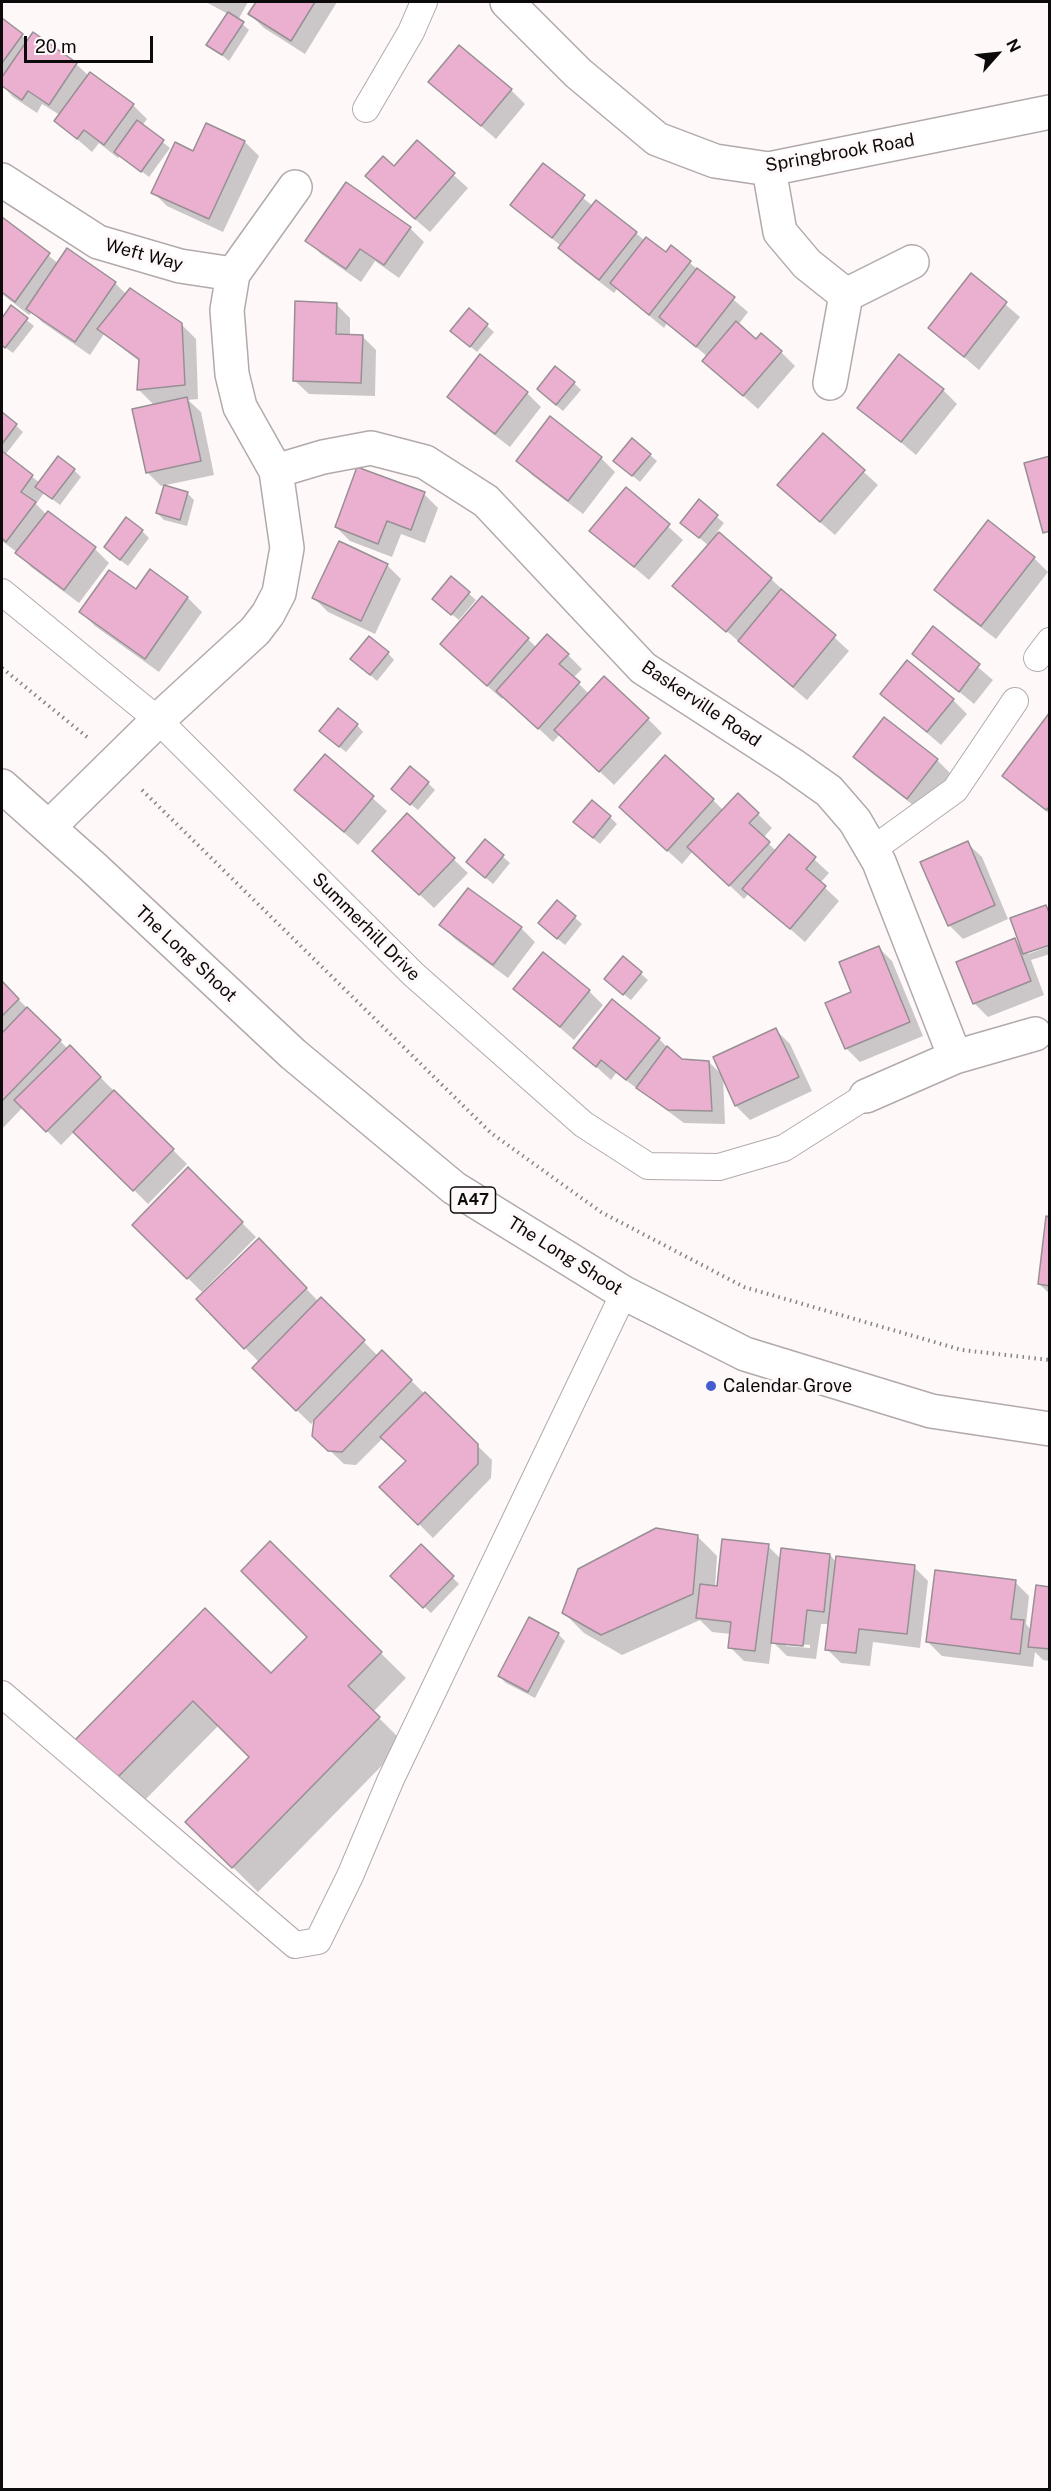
<!DOCTYPE html>
<html>
<head>
<meta charset="utf-8">
<style>
  body { margin:0 }
  #map { position:relative; width:1051px; height:2491px; overflow:hidden; background:#fef8f9; font-family:"Public Sans",sans-serif }
  canvas { display:block }
  .frame { position:absolute; inset:0; border:3px solid #0d0a0b; pointer-events:none }
  .north { position:absolute; left:967px; top:24px; width:60px; height:60px; -webkit-text-stroke:4px #fef8f9; paint-order:stroke; rotate:63deg; font-size:16px; font-weight:700; line-height:24px; text-align:center; color:#0d0a0b }
  .north::after { content:''; display:block; margin:auto; width:21px; height:27px; background:#0d0a0b; clip-path:polygon(50% 0,100% 100%,50% 72%,0 100%) }
  .scale { position:absolute; left:24px; top:36px; width:129px; height:27px; box-sizing:border-box; border:3px solid #0d0a0b; border-top:0; padding-left:8px; font-size:18px; line-height:21px; white-space:nowrap; color:#0d0a0b; -webkit-text-stroke:4px #fef8f9; paint-order:stroke }
</style>
</head>
<body>
<div id="map">
<canvas width="1051" height="2491"></canvas>
<div class="frame"></div>
<div class="north">N</div>
<div class="scale">20 m</div>
</div>
<script>
const g = document.querySelector('canvas').getContext('2d');
g.lineJoin = 'round';
function fill(path, color) {
  g.fillStyle = color;
  g.fill(path, 'evenodd');
}
function toPath(rows) {
  const path = new Path2D();
  for (const r of rows) {
    path.moveTo(r[0], r[1]);
    for (let i = 2; i < r.length; i += 2) path.lineTo(r[i], r[i + 1]);
  }
  return path;
}
function trace(path, color, width, dash) {
  g.strokeStyle = color;
  g.lineWidth = width;
  g.lineCap = dash ? 'butt' : 'round';
  g.setLineDash(dash || []);
  g.stroke(path);
}
function write(font, color, halo, rows, align = 'center') {
  g.font = font + ' "Public Sans",sans-serif';
  g.lineWidth = 6;
  g.setLineDash([]);
  g.textBaseline = 'middle';
  g.strokeStyle = halo;
  g.fillStyle = color;
  for (const [text, x, y, turn = 0] of rows) {
    g.save();
    g.translate(x, y);
    g.rotate((+turn || 0) * Math.PI / 180);
    g.textAlign = isNaN(turn) ? turn : align;
    if (halo) g.strokeText(text, 0, 0);
    g.fillText(text, 0, 0);
    g.restore();
  }
}
const shadow = toPath([
  [206,2,248,2,238,20,249,30,229,61,208,44,228,14],
  [258,2,337,2,305,54,264,28,250,14],
  [2,19,28,41,76,64,89,76,91,74,133,105,147,119,142,126,170,148,149,177,120,155,118,158,99,143,92,152,56,121,60,115,42,104,37,113,13,97,2,85],
  [430,82,511,90,525,104,496,139],
  [207,125,245,142,259,156,223,232,167,206,153,192,194,153],
  [417,142,468,188,430,232,381,190,394,168],
  [543,166,593,206,636,233,645,241,666,254,690,263,748,312,738,325,756,341,781,352,795,366,758,409,704,361,708,357,667,323,664,328,617,289,614,293,574,262,560,248,561,246,512,205],
  [2,219,59,264,68,251,115,283,127,295,181,324,196,339,198,399,188,400,201,412,214,475,161,486,147,472,154,405,139,390,140,362,104,334,90,355,42,322,32,312,29,315,2,294],
  [410,228,424,242,399,278,375,261,361,282,321,254,307,240],
  [971,275,1020,317,979,370,930,328],
  [336,304,350,318,350,336,362,336,376,350,375,396,309,394,294,380],
  [11,307,34,326,13,353,2,345,2,320],
  [469,310,494,332,477,352,459,337],
  [574,383,581,390,563,411,545,396],
  [943,390,957,404,916,455,859,407],
  [527,393,541,407,510,447,463,411,449,397],
  [2,413,23,432,5,455,40,483,74,470,81,477,60,505,44,493,36,504,47,515,48,513,95,549,109,563,79,603,31,567,18,553,2,541],
  [551,418,601,458,615,472,583,514,532,475,518,461],
  [823,435,878,485,835,535,793,499],
  [650,455,657,461,640,482,622,467],
  [626,489,683,540,649,580,591,531],
  [187,493,194,500,187,526,164,520,157,513],
  [424,494,438,508,425,543,401,534,392,557,350,541,336,527],
  [699,502,724,523,717,532,771,579,849,651,807,700,674,586,709,546,689,529],
  [142,531,149,538,128,566,112,554],
  [1034,558,1048,572,996,639,950,604,936,590],
  [387,565,401,579,375,634,328,612,314,598],
  [151,571,188,598,202,612,159,672,95,626,81,612,137,591],
  [451,578,476,600,459,620,441,606],
  [933,629,993,680,974,704,914,654],
  [528,639,537,648,568,655,582,669,573,678,589,694,648,719,662,733,614,785,560,734,553,742,504,696,502,699,456,658],
  [388,653,394,660,377,681,359,665],
  [882,694,953,700,967,714,941,745],
  [1050,715,1050,814,1018,790,1004,776],
  [357,725,363,732,346,752,328,738],
  [325,756,387,811,358,845,296,790],
  [855,757,937,760,951,774,922,812,869,771],
  [428,783,435,790,418,810,399,795],
  [713,800,723,810,758,814,772,828,763,838,776,851,789,836,829,873,820,883,839,901,805,942,749,893,744,899,693,851,682,864,635,821],
  [407,815,468,873,434,908,388,865],
  [610,817,617,824,600,844,582,829],
  [485,841,510,863,493,884,475,869],
  [967,843,982,857,1008,919,963,939,949,925],
  [557,902,582,924,565,945,547,930],
  [1046,907,1050,911,1050,943,1026,952,1028,954,1050,946,1050,954,1031,960,1044,995,988,1017,974,1003,1014,940,1022,948],
  [441,925,521,928,535,942,508,978,455,939],
  [878,947,892,961,923,1036,860,1062,846,1048,853,993],
  [623,958,648,980,631,1000,613,986],
  [2,983,68,1049,70,1047,187,1164,148,1204,75,1131,61,1145,23,1107,2,1129],
  [515,989,589,991,603,1005,574,1040],
  [776,1030,790,1044,812,1091,750,1120,736,1106,715,1058],
  [659,1039,681,1061,709,1062,723,1076,725,1124,684,1123,616,1073,611,1080,575,1048],
  [188,1169,256,1237,202,1292,134,1225],
  [1050,1218,1050,1294,1039,1284],
  [259,1240,319,1302,321,1299,378,1356,382,1352,492,1460,491,1478,433,1538,382,1487,407,1461,383,1438,356,1465,344,1464,314,1435,315,1420,311,1424,254,1368,260,1363,245,1348],
  [697,1536,717,1556,715,1587,718,1588,768,1546,782,1560,830,1555,837,1563,914,1567,928,1581,920,1648,873,1642,870,1666,841,1663,827,1649,830,1624,821,1624,816,1659,787,1656,772,1641,769,1664,744,1661,730,1647,731,1634,712,1632,700,1620,622,1655,584,1633,564,1613],
  [786,1643,810,1645,810,1648,786,1646],
  [270,1544,406,1678,373,1712,404,1743,258,1892,187,1822,251,1757,219,1725,139,1806,75,1742,205,1610,271,1675,309,1637],
  [421,1546,459,1584,431,1613,392,1576],
  [1015,1582,1029,1596,1026,1624,1031,1630,1050,1588,1050,1661,1043,1660,1035,1652,1033,1667,942,1656,928,1642],
  [558,1634,565,1641,535,1698,506,1683,499,1676]
]);
const building = toPath([
  [256,2,315,2,291,41,248,14,256,2],
  [228,12,244,22,222,55,206,45,228,12],
  [2,18,23,34,2,63,2,18],
  [33,32,77,63,49,105,28,91,22,100,2,86,2,77,33,32],
  [459,45,512,89,481,126,428,82,459,45],
  [90,72,134,104,104,145,84,130,77,139,54,121,90,72],
  [137,120,164,140,141,172,114,152,137,120],
  [206,123,245,141,209,219,151,193,175,142,193,151,206,123],
  [417,140,455,173,415,219,365,176,383,156,394,166,417,140],
  [543,163,585,195,552,238,510,205,543,163],
  [346,182,411,227,384,265,360,249,346,269,305,241,346,182],
  [596,200,637,232,599,280,558,248,596,200],
  [2,217,50,253,15,302,2,292,2,217],
  [646,237,666,252,671,245,691,261,649,315,610,283,646,237],
  [67,248,116,282,75,342,26,309,67,248],
  [697,268,735,297,696,347,659,317,697,268],
  [971,273,1007,302,964,357,928,328,971,273],
  [130,288,182,323,185,385,137,390,139,359,97,329,130,288],
  [295,301,337,303,336,334,363,335,361,383,293,381,295,301],
  [11,305,28,318,5,348,2,345,2,318,11,305],
  [469,308,488,324,470,347,450,331,469,308],
  [736,321,756,339,761,333,782,351,743,396,702,361,736,321],
  [480,354,528,392,495,434,447,397,480,354],
  [899,354,944,389,901,442,857,408,899,354],
  [555,366,575,382,556,405,537,389,555,366],
  [187,397,201,461,146,473,132,409,187,397],
  [2,412,17,424,2,444,2,412],
  [550,416,602,457,568,501,516,461,550,416],
  [823,433,865,470,820,522,777,485,823,433],
  [632,438,651,454,632,476,613,461,632,438],
  [2,451,33,475,21,492,36,502,6,542,2,538,2,451],
  [58,456,75,469,52,499,35,487,58,456],
  [1050,456,1050,531,1043,533,1024,463,1050,456],
  [357,467,425,492,411,530,387,521,378,544,335,527,357,467],
  [164,485,188,492,180,520,156,513,164,485],
  [626,487,670,524,634,567,589,531,626,487],
  [699,499,718,515,699,538,680,523,699,499],
  [48,511,96,547,64,590,15,553,48,511],
  [126,517,143,530,120,560,104,547,126,517],
  [988,520,1035,557,981,626,934,590,988,520],
  [719,532,772,578,726,632,672,586,719,532],
  [339,541,388,564,361,621,312,598,339,541],
  [150,569,188,597,145,659,79,612,109,570,136,589,150,569],
  [451,576,470,592,451,615,432,599,451,576],
  [781,589,836,635,793,687,738,641,781,589],
  [482,596,529,638,487,686,440,644,482,596],
  [933,626,980,664,959,692,912,654,933,626],
  [547,634,569,654,559,664,580,682,538,729,496,691,547,634],
  [369,636,389,652,370,675,350,659,369,636],
  [907,660,954,699,927,732,880,694,907,660],
  [604,676,649,718,599,772,554,730,604,676],
  [338,708,358,724,339,747,319,731,338,708],
  [1050,712,1050,806,1046,810,1002,776,1050,712],
  [884,717,938,759,907,799,853,757,884,717],
  [325,754,374,796,344,832,294,790,325,754],
  [665,755,714,799,667,851,619,807,665,755],
  [410,766,429,782,410,805,391,789,410,766],
  [738,793,759,813,749,823,770,842,729,886,687,847,738,793],
  [592,800,611,816,593,838,573,822,592,800],
  [407,813,455,858,419,895,372,851,407,813],
  [789,834,816,857,806,869,826,886,790,929,742,889,789,834],
  [485,839,504,855,485,878,466,862,485,839],
  [968,841,995,905,948,926,920,862,968,841],
  [468,888,522,927,493,965,439,925,468,888],
  [557,900,576,916,557,939,538,923,557,900],
  [1046,905,1050,915,1050,945,1023,954,1010,918,1046,905],
  [1015,938,1031,981,973,1004,956,962,1015,938],
  [879,946,910,1022,845,1049,825,1003,851,992,839,962,879,946],
  [543,952,590,990,560,1027,513,989,543,952],
  [623,956,642,972,623,995,604,979,623,956],
  [2,981,19,999,2,1016,2,981],
  [612,999,660,1038,626,1080,601,1060,596,1067,573,1048,612,999],
  [27,1007,61,1040,2,1101,2,1033,27,1007],
  [776,1028,799,1077,735,1106,713,1057,776,1028],
  [70,1045,101,1077,46,1132,14,1100,70,1045],
  [667,1046,682,1059,709,1061,712,1111,668,1110,636,1088,667,1046],
  [114,1090,174,1149,133,1191,73,1132,114,1090],
  [188,1167,243,1222,187,1279,132,1225,188,1167],
  [1046,1216,1050,1217,1050,1286,1038,1284,1046,1216],
  [259,1238,307,1288,244,1349,196,1299,259,1238],
  [321,1297,365,1340,296,1411,252,1368,321,1297],
  [382,1350,412,1380,342,1452,328,1451,312,1436,314,1420,382,1350],
  [425,1392,478,1444,478,1464,418,1525,379,1487,406,1461,380,1437,425,1392],
  [656,1528,698,1535,693,1594,601,1635,562,1613,578,1569,656,1528],
  [722,1539,769,1544,755,1651,728,1648,731,1622,696,1618,700,1584,717,1586,722,1539],
  [270,1541,382,1652,348,1686,380,1717,232,1868,185,1822,249,1757,193,1701,113,1782,73,1742,205,1608,271,1673,307,1637,241,1571,270,1541],
  [421,1544,454,1576,423,1608,390,1576,421,1544],
  [781,1548,830,1554,824,1612,807,1610,803,1646,771,1643,781,1548],
  [836,1556,915,1565,907,1634,859,1629,856,1653,825,1650,836,1556],
  [935,1570,1016,1580,1011,1619,1024,1620,1020,1654,926,1642,935,1570],
  [1036,1585,1050,1587,1050,1649,1028,1647,1036,1585],
  [529,1617,559,1633,528,1692,498,1676,529,1617]
]);
const path = toPath([
  [2,668,87,737],
  [142,790,491,1133,601,1212,744,1287,962,1350,1050,1360]
]);
const lane = toPath([
  [366,109,411,32,424,2],
  [2,592,158,720,413,974,583,1124,648,1166,719,1167,784,1148,866,1096],
  [1037,658,1050,641],
  [872,850,955,790,1015,701],
  [2,1694,295,1945,318,1941,350,1876,391,1779,624,1293]
]);
const street = toPath([
  [507,2,578,73,657,139,715,161,769,169,1050,112],
  [769,169,780,232,807,264,846,295],
  [2,180,98,242,180,266,233,274],
  [830,383,846,295,912,262],
  [276,471,323,457,371,448,425,462,486,501,643,668,791,764,829,791,855,821,879,862,955,1057,866,1096],
  [49,827,158,720,255,631,268,614,279,593,287,548,276,471,240,407,232,374,227,310,233,274,295,187],
  [955,1057,1035,1034]
]);
const primary = toPath([
  [2,786,93,867,293,1054,454,1188,624,1293,745,1354,931,1411,1050,1429]
]);
const markers = [
  [711,1386,6,"#445cd0"]
];
const shields = [
  [473,1200,45]
];
const shieldNames = [
  ["A47",473,1200]
];
const streetNames = [
  ["Springbrook Road",840,153,-10],
  ["Weft Way",144,255,15],
  ["Baskerville Road",701,704,34],
  ["Summerhill Drive",366,927,45],
  ["The Long Shoot",186,954,43],
  ["The Long Shoot",565,1256,32]
];
const poiNames = [
  ["Calendar Grove",723,1386]
];
fill(shadow, '#0003');
fill(building, '#ebb0d0');
trace(building, '#988f94', 1.5);
trace(lane, '#b3a9ab', 28);
trace(street, '#b3a9ab', 36);
trace(primary, '#b3a9ab', 36);
trace(path, '#878384', 4, [1.5, 4.5]);
trace(lane, '#fff', 26);
trace(street, '#fff', 33);
trace(primary, '#fff', 33);
for (const [x, y, r, color] of markers) {
  const dot = new Path2D();
  dot.arc(x, y, r, 0, 2 * Math.PI);
  g.fillStyle = color;
  g.fill(dot);
  trace(dot, '#fef8f9', 2);
}
for (const [x, y, w] of shields) {
  const box = new Path2D();
  box.roundRect(x - w / 2, y - 13, w, 26, 4.5);
  g.fillStyle = '#fef8f9';
  g.fill(box);
  trace(box, '#0d0a0b', 1.5);
}
write('bold 16px', '#0d0a0b', null, shieldNames);
write('18px', '#0d0a0b', '#fef8f9', streetNames);
write('18px', '#0d0a0b', '#fef8f9', poiNames, 'left');
</script>
</body>
</html>
